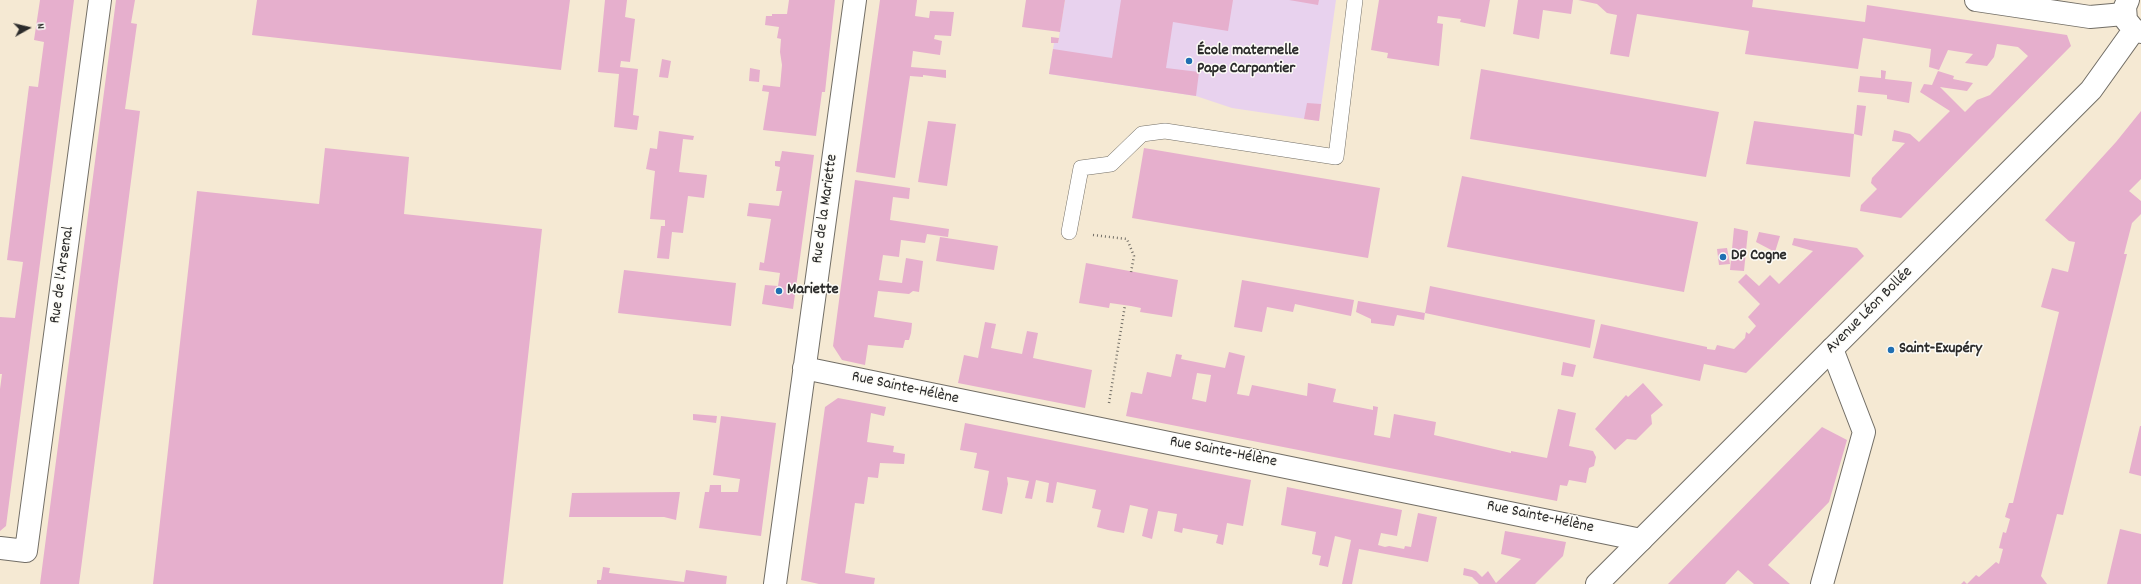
<!DOCTYPE html>
<html>
<head>
<meta charset="utf-8">
<style>
  body { margin:0 }
  #map { position:relative; width:2141px; height:584px; overflow:hidden; background:#f5e9d3; font-family:Dekko,sans-serif }
  canvas { display:block }
  .north { position:absolute; left:8px; top:8px; width:40px; height:40px; -webkit-text-stroke:3px #fdfcf7; paint-order:stroke; rotate:82deg; font-size:11px; font-weight:700; line-height:16px; text-align:center; color:#2b2b2b }
  .north::after { content:''; display:block; margin:auto; width:14px; height:18px; background:#2b2b2b; clip-path:polygon(50% 0,100% 100%,50% 72%,0 100%) }
</style>
</head>
<body>
<div id="map">
<canvas width="2141" height="584"></canvas>
<div class="north">N</div>
</div>
<script>
const g = document.querySelector('canvas').getContext('2d');
g.lineJoin = 'round';
function fill(path, color) {
  g.fillStyle = color;
  g.fill(path, 'evenodd');
}
function toPath(rows) {
  const path = new Path2D();
  for (const r of rows) {
    path.moveTo(r[0], r[1]);
    for (let i = 2; i < r.length; i += 2) path.lineTo(r[i], r[i + 1]);
  }
  return path;
}
function trace(path, color, width, dash) {
  g.strokeStyle = color;
  g.lineWidth = width;
  g.lineCap = dash ? 'butt' : 'round';
  g.setLineDash(dash || []);
  g.stroke(path);
}
function write(font, color, halo, rows, align = 'center') {
  g.font = font + ' Dekko,sans-serif';
  g.lineWidth = 3;
  g.setLineDash([]);
  g.textBaseline = 'middle';
  g.strokeStyle = halo;
  g.fillStyle = color;
  for (const [text, x, y, turn = 0] of rows) {
    g.save();
    g.translate(x, y);
    g.rotate((+turn || 0) * Math.PI / 180);
    g.textAlign = isNaN(turn) ? turn : align;
    if (halo) g.strokeText(text, 0, 0);
    g.fillText(text, 0, 0);
    g.restore();
  }
}
const built = toPath([
  [1065,0,1336,0,1319,121,1232,108,1196,96,1049,74,1054,43,1058,43]
]);
const building = toPath([
  [40,0,74,0,6,526,0,531,0,389,2,374,0,374,0,317,15,318,23,262,7,260,29,86,38,87,44,42,34,40],
  [116,0,135,0,131,23,137,24,125,109,140,111,79,584,40,584],
  [257,0,570,0,561,70,252,35],
  [605,0,627,0,625,17,635,19,630,62,621,61,620,67,638,69,633,115,639,116,637,130,614,127,619,74,598,72],
  [789,0,835,0,825,92,822,92,816,136,763,130,769,92,762,91,763,85,780,87,782,65,780,52,781,39,777,38,779,27,765,25,766,16,772,16,772,14,787,14],
  [880,0,917,0,915,16,929,18,930,11,954,12,951,36,935,35,934,39,942,41,940,55,913,51,911,67,946,70,946,78,923,75,923,77,910,76,895,178,856,172],
  [1026,0,1065,0,1060,32,1022,27],
  [1121,0,1233,0,1228,31,1173,22,1166,68,1199,72,1196,96,1049,74,1053,49,1112,58],
  [1289,0,1319,0,1318,5],
  [1379,0,1490,0,1485,27,1460,22,1461,19,1438,16,1437,23,1443,24,1439,66,1387,58,1388,53,1371,50],
  [1518,0,1573,0,1571,14,1543,10,1539,39,1513,34],
  [1578,0,1753,0,1752,7,1865,22,1867,5,2067,35,2071,46,1901,218,1860,211,1861,205,1877,189,1871,183,1872,178,1905,143,1892,141,1894,130,1910,134,1919,142,1950,111,1920,92,1924,84,1932,85,1938,71,1954,76,1953,79,1973,83,1967,91,1940,87,1965,112,1977,100,1990,95,2028,56,2018,47,1997,44,1994,57,1987,66,1965,63,1973,54,1948,50,1939,70,1929,67,1931,49,1863,38,1858,69,1745,54,1749,31,1637,14,1629,57,1610,54,1617,15,1607,13,1597,4],
  [1051,37,1059,38,1058,43,1051,43],
  [662,59,671,61,668,78,659,77],
  [750,68,760,70,759,82,749,81],
  [1481,69,1719,112,1706,177,1470,139],
  [1881,70,1886,71,1885,79,1912,82,1909,103,1887,99,1887,95,1858,92,1860,76,1881,78],
  [1307,103,1321,104,1319,121,1304,119],
  [1857,105,1866,106,1862,136,1854,134],
  [2141,111,2141,179,2129,191,2141,201,2141,214,2132,223,2124,254,2127,254,2063,515,2057,514,2041,576,2047,584,1961,584,1964,581,1967,584,1976,575,1979,577,1996,562,1999,564,2003,549,1999,548,2003,532,2006,533,2010,519,2005,517,2009,503,2013,503,2059,312,2041,307,2052,268,2068,272,2075,242,2069,241,2045,220,2116,142],
  [928,121,956,124,947,186,918,182],
  [1754,121,1854,134,1850,177,1746,164],
  [659,131,694,136,693,140,683,139,679,172,707,175,704,198,688,196,683,233,672,232,669,259,657,258,661,226,665,226,665,220,650,219,655,171,646,169,650,148,657,149],
  [325,148,409,157,404,214,542,229,503,584,153,584,197,191,319,204],
  [1144,148,1380,188,1368,258,1132,218],
  [782,151,814,155,793,309,762,304,765,285,778,286,780,273,759,270,760,262,764,263,771,219,747,216,749,203,779,206,782,191,776,191,780,167,775,166,775,161,780,161],
  [1462,176,1698,222,1684,292,1447,247],
  [855,180,910,188,909,199,893,197,890,220,949,229,948,237,927,234,925,243,901,240,899,257,883,255,879,280,902,283,906,258,923,261,919,292,913,291,909,294,878,291,874,317,912,323,911,333,909,340,905,340,903,348,868,345,865,365,842,360,833,346],
  [1734,228,1748,231,1744,271,1730,270],
  [1759,232,1780,236,1775,252,1756,242],
  [940,237,998,246,994,270,936,261],
  [1794,238,1857,248,1864,256,1746,373,1704,364,1700,381,1593,358,1601,324,1707,347,1707,349,1715,350,1717,345,1734,349,1745,338,1746,332,1749,334,1756,326,1748,317,1760,304,1738,282,1746,274,1759,286,1770,275,1779,284,1813,251,1792,245],
  [1727,248,1730,264,1719,265,1717,249],
  [1086,263,1178,280,1172,317,1140,312,1141,308,1131,306,1110,303,1109,308,1079,303],
  [624,270,736,283,731,326,618,313],
  [1242,280,1354,300,1351,316,1295,304,1293,312,1267,307,1262,332,1234,327],
  [1430,286,1595,320,1590,348,1425,313,1424,320,1397,315,1394,326,1371,323,1371,319,1356,312,1358,301,1425,313],
  [985,322,996,324,991,348,1022,354,1027,331,1038,333,1033,358,1092,370,1085,408,958,383,964,355,978,358],
  [1229,352,1245,356,1237,394,1249,396,1252,385,1307,396,1308,383,1336,389,1333,402,1373,410,1373,406,1378,407,1374,435,1390,438,1394,414,1436,422,1434,435,1511,453,1511,451,1547,458,1558,409,1576,413,1569,446,1593,451,1596,457,1594,466,1589,468,1586,483,1569,480,1567,486,1560,485,1557,501,1126,416,1131,392,1142,394,1147,372,1171,377,1176,354,1182,355,1181,359,1225,368],
  [1197,373,1211,375,1206,402,1192,399],
  [1563,362,1576,365,1573,377,1561,375],
  [1643,383,1663,405,1651,415,1652,424,1636,440,1627,439,1615,450,1595,429,1626,395,1628,397],
  [838,398,886,407,884,416,871,413,867,442,894,446,893,452,905,454,904,464,880,463,878,478,868,477,864,504,855,503,845,573,875,578,874,584,819,584,801,580,825,407],
  [693,414,717,416,716,423,693,420],
  [721,416,776,423,761,536,699,528,705,492,709,492,710,485,721,485,721,492,738,492,740,479,713,475],
  [965,423,1251,480,1243,526,1227,523,1223,545,1216,543,1218,535,1183,528,1182,533,1174,531,1177,514,1158,511,1152,539,1142,536,1148,509,1130,505,1124,533,1108,530,1097,527,1101,510,1092,508,1096,490,1057,482,1053,503,1046,502,1049,483,1036,480,1032,499,1025,498,1029,481,1007,477,1008,484,1002,514,982,510,989,471,974,468,977,453,960,450],
  [2140,426,2141,426,2141,476,2129,473],
  [1822,427,1847,440,1829,502,1768,565,1790,584,1754,584,1738,570,1725,584,1668,584],
  [1287,487,1402,510,1397,536,1381,533,1378,545,1385,547,1389,546,1404,549,1405,546,1411,547,1418,513,1437,517,1428,562,1359,549,1352,584,1342,584,1351,540,1335,536,1328,567,1319,565,1321,556,1312,554,1316,532,1281,525],
  [680,492,676,520,664,517,569,517,572,493],
  [2120,529,2141,534,2141,584,2107,584],
  [1505,531,1566,542,1563,556,1535,584,1479,584,1472,577,1463,575,1464,568,1476,571,1482,577,1488,571,1496,583,1521,559,1501,554],
  [603,567,610,568,609,573,684,582,686,570,727,576,726,584,597,584,597,580,601,580]
]);
const path = toPath([
  [1093,235,1127,239,1134,256,1131,272],
  [1109,403,1125,305]
]);
const lane = toPath([
  [1069,232,1081,168,1111,164,1142,134,1165,131,1336,157,1355,0]
]);
const street = toPath([
  [1976,0,2090,17,2124,14],
  [804,368,1641,540],
  [0,548,26,551,100,0],
  [775,584,855,0],
  [1822,584,1864,432,1832,349]
]);
const primary = toPath([
  [2128,0,2125,7,2126,20,2134,30,2141,32],
  [1597,584,2091,90,2134,30]
]);
const markers = [
  [1189,61,4,"#1f6fb2"],
  [1723,257,4,"#1f6fb2"],
  [779,291,4,"#1f6fb2"],
  [1891,350,4,"#1f6fb2"]
];
const poiNames = [
  ["École maternelle",1197,52],
  ["Pape Carpantier",1197,70],
  ["DP Cogne",1731,257],
  ["Mariette",787,291],
  ["Saint-Exupéry",1899,350]
];
const streetNames = [
  ["Rue de la Mariette",826,209,-82],
  ["Rue de l'Arsenal",63,275,-82],
  ["Avenue Léon Bollée",1870,311,-45],
  ["Rue Sainte-Hélène",905,389,12],
  ["Rue Sainte-Hélène",1223,453,11],
  ["Rue Sainte-Hélène",1540,518,12]
];
fill(built, '#e8d2ee');
fill(building, '#e6afcd');
trace(lane, '#726e66', 16);
trace(street, '#726e66', 24);
trace(primary, '#726e66', 24);
trace(path, '#726e66', 2.5, [1, 3]);
trace(lane, '#fff', 15);
trace(street, '#fff', 22);
trace(primary, '#fff', 22);
for (const [x, y, r, color] of markers) {
  const dot = new Path2D();
  dot.arc(x, y, r, 0, 2 * Math.PI);
  g.fillStyle = color;
  g.fill(dot);
  trace(dot, '#fdfcf7', 1.5);
}
write('bold 16px', '#2b2b2b', '#fdfcf7', poiNames, 'left');
write('16px', '#2b2b2b', '#fdfcf7', streetNames);
</script>
</body>
</html>
